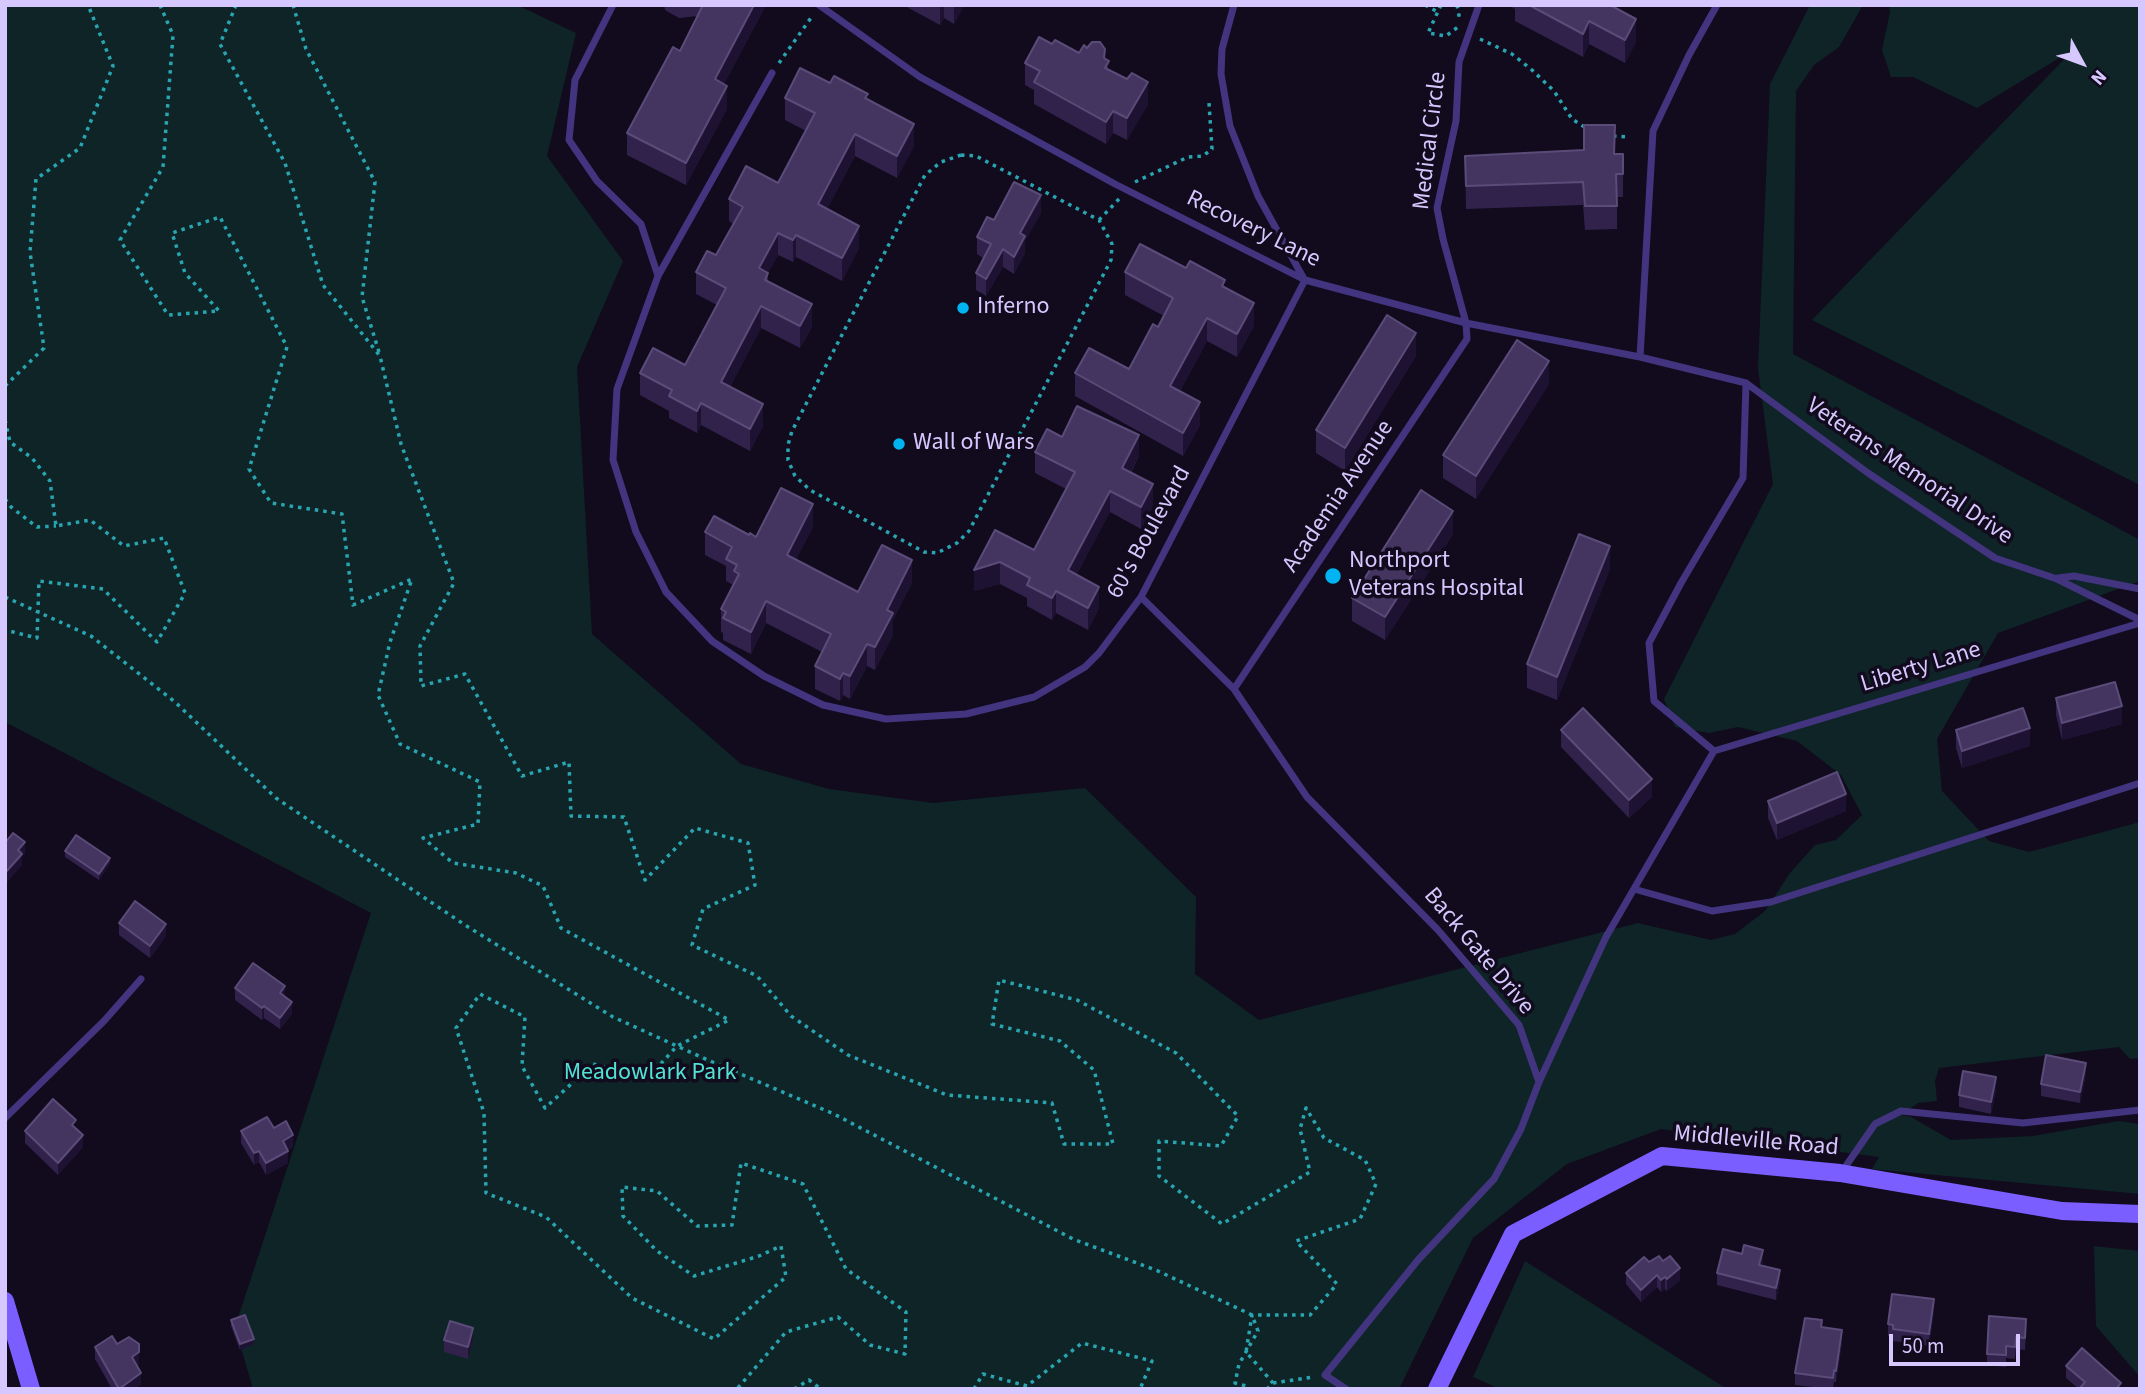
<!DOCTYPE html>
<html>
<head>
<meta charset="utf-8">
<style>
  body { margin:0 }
  #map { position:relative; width:2145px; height:1394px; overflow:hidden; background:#110b1d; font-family:"Source Sans 3",sans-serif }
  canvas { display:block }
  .frame { position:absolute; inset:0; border:7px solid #d6c7ff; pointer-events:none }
  .north { position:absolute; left:2047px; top:28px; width:70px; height:70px; -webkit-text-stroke:5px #110b1d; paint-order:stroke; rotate:131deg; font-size:19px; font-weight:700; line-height:28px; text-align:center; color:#d6c7ff }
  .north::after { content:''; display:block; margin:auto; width:24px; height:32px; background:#d6c7ff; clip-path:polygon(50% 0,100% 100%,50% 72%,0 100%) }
  .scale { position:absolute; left:1889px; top:1334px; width:131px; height:32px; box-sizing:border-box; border:4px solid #d6c7ff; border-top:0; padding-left:9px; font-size:21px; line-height:24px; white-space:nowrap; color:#d6c7ff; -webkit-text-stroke:5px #110b1d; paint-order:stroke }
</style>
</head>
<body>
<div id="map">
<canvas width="2145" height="1394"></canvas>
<div class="frame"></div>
<div class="north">N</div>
<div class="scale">50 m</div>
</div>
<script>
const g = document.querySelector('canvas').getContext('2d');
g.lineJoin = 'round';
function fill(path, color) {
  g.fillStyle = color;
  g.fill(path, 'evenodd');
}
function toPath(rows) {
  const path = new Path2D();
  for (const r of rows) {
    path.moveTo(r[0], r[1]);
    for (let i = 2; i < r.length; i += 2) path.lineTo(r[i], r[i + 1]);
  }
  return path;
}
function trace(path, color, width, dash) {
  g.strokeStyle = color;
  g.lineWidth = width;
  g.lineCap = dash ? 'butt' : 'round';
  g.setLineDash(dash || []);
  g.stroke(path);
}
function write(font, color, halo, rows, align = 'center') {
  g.font = font + ' "Source Sans 3",sans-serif';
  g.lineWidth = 7;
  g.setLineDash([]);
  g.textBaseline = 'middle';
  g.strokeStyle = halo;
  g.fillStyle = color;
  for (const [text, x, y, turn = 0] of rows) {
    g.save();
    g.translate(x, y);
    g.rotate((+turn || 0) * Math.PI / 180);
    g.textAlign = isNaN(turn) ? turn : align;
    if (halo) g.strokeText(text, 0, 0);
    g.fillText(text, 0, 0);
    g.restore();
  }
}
const green = toPath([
  [5,5,517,5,576,33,547,156,623,261,577,367,592,634,741,764,829,789,933,803,1085,788,1196,897,1195,974,1259,1020,1638,923,1711,940,1735,934,1765,911,1790,873,1815,845,1836,840,1862,815,1841,775,1797,741,1738,727,1709,733,1675,727,1664,699,1773,484,1758,368,1770,84,1810,5,1863,5,1839,47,1814,65,1796,91,1793,354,2140,540,2140,581,1998,633,1937,739,1942,791,1989,841,2029,852,2140,822,2140,1058,2130,1059,2119,1047,1939,1068,1935,1081,1937,1101,1918,1103,1901,1115,1911,1117,1951,1140,2033,1136,2118,1121,2140,1124,2140,1194,1872,1169,1879,1157,1661,1129,1567,1164,1473,1238,1399,1389,253,1389,235,1327,371,913,5,722],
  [1889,5,2140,5,2140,485,1812,320,2074,49,1977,108,1913,77,1891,77,1882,50,1890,12],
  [2094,1246,2140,1251,2140,1377,2096,1326],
  [1525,1261,1727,1389,1500,1389,1473,1377]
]);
const path = toPath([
  [160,5,173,35,163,167,120,240,168,315,219,311,185,273,172,233,220,217,287,347,249,469,271,503,342,514,353,605,412,579,390,642,378,695,400,744,480,782,478,824,423,838,453,863,516,873,543,886,561,928,729,1020,677,1046,647,1079,593,1064,545,1108,522,1066,525,1017,480,994,456,1028,484,1113,486,1193,546,1217,632,1298,714,1339,786,1277,781,1246,759,1256,694,1276,657,1251,623,1216,622,1187,657,1191,697,1226,732,1225,741,1163,803,1184,846,1269,906,1312,905,1354,870,1345,838,1317,786,1332,737,1389],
  [236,5,220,44,285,163,323,285,380,356,401,444,454,583,420,646,421,686,465,674,522,776,569,762,571,816,624,817,645,880,695,828,748,843,755,885,703,909,692,945,757,976,791,1016,848,1055,947,1095,1052,1103,1064,1144,1113,1144,1094,1070,1060,1041,992,1024,999,980,1077,1000,1176,1053,1238,1116,1221,1146,1159,1141,1159,1176,1222,1224,1310,1172,1300,1129,1306,1108,1324,1138,1365,1160,1376,1184,1360,1219,1296,1241,1337,1284,1310,1315,1252,1315,1246,1352,1273,1383,1267,1389],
  [293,5,306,49,375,182,362,297,379,352],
  [1425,5,1438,12],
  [1441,5,1428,33,1446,36,1458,27],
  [1457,5,1460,21],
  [1480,39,1512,54,1532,70,1554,91,1572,119,1586,128],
  [779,63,813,15],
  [1613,136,1627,137],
  [961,155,976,156,1099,220,1112,244,1111,260,969,531,957,543,937,553,924,552,810,490,795,476,788,460,788,445,792,431,925,175,941,162,961,155],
  [1135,182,1188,157,1203,156,1212,149,1209,103],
  [1099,220,1120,198],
  [5,386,44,348,30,252,36,179,80,148,113,66,88,5],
  [5,420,10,442,32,458,50,481,56,526,90,520,124,546,164,538,185,593,157,642,103,589,39,581,37,638,5,630],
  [5,499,11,507,37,527,56,526],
  [5,597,91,636,175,702,276,798,465,925,613,1017,710,1061,834,1114,1073,1239,1158,1271,1252,1315,1258,1331,1239,1364,1235,1383,1250,1387],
  [1273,1383,1313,1377],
  [794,1389,809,1380,821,1389],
  [974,1389,983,1374,1027,1386,1082,1343,1152,1361,1140,1389]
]);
const lane = toPath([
  [613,5,575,80,569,140,597,181,641,224,658,276,617,389,613,460,636,532,666,592,712,641,764,676,823,705,886,719,966,714,1034,697,1085,667,1099,653,1141,597,1305,280],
  [819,5,920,77,1115,184,1305,280,1466,323,1640,357,1746,383,1868,473,1995,558,2057,579,2140,620],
  [1234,5,1222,49,1221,74,1230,126,1258,196,1304,279],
  [658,276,772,73],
  [1640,357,1653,131,1689,55,1717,5],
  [1746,383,1743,478,1681,583,1649,643,1654,701,1714,751,2140,623],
  [2058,578,2074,576,2140,589],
  [1141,597,1234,689,1307,797,1438,930,1519,1025,1539,1082],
  [1234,689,1467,339,1466,323,1443,239,1437,208,1456,121,1459,62,1479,5],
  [1634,889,1712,911,1771,902,2140,783],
  [5,1118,104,1021,141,979],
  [1841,1173,1875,1124,1901,1111,2023,1123,2140,1110],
  [1346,1389,1325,1375,1418,1260,1494,1179,1521,1129,1539,1082,1606,937,1714,751]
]);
const secondary = toPath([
  [5,1301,31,1389],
  [1437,1389,1513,1234,1662,1156,1840,1173,2062,1211,2140,1214]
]);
const wall = toPath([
  [664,5,766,5,724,84,727,109,686,185,627,155,627,133,680,51,698,16,679,18,665,10],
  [903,5,964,5,954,24,944,18,940,25],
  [1508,5,1613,5,1612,6,1636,42,1625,63,1589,44,1583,57,1515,21,1515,9],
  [1052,44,1079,53,1105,59,1109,70,1127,79,1148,104,1127,140,1113,133,1106,144,1034,104,1034,90,1025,85,1025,63],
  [830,83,868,100,914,146,897,178,855,156,827,209,859,248,842,281,796,257,793,262,778,255,768,273,768,282,812,327,800,348,761,328,730,387,763,426,750,451,701,425,697,433,669,418,669,411,640,395,640,373,685,365,717,305,696,294,696,272,716,255,733,224,729,221,729,199,778,183,806,131,785,120,785,98],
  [1623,154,1623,197,1617,197,1617,229,1585,230,1583,205,1466,209,1465,156],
  [1041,213,1025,241,1025,253,1014,274,1003,267,986,296,976,290,976,273,983,258,977,254,977,237,994,220],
  [1186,268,1225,288,1254,326,1237,357,1207,341,1180,391,1200,425,1183,456,1075,396,1075,373,1129,369,1158,327,1164,316,1125,295,1125,272],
  [1416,356,1345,471,1316,453,1316,430],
  [1549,384,1476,499,1443,478,1443,455],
  [1062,437,1139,456,1131,473,1153,506,1141,529,1110,512,1076,575,1099,608,1088,630,1056,613,1052,620,1027,606,1027,598,1000,584,974,591,974,570,1034,550,1066,489,1035,473,1035,452],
  [813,527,796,559,858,592,912,583,893,620,893,635,875,670,867,666,850,699,843,695,840,701,815,689,815,666,822,652,766,623,751,654,723,640,723,633,721,632,721,609,733,585,726,581,726,566,705,555,705,532,749,535,756,537],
  [1453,534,1385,640,1352,621,1352,598],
  [1610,569,1557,700,1527,688,1527,664],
  [2056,698,2122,724,2062,740,2056,715],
  [1561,730,1652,797,1629,818,1561,747],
  [1956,730,2030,746,1962,768,1956,748],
  [1768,801,1846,811,1777,840,1768,818],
  [65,851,110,863,99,880,65,857],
  [119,923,166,936,150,958,119,935],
  [235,988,285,997,292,1014,280,1029,264,1018,262,1020,235,1000],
  [2086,1074,2080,1103,2041,1096,2041,1084],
  [1996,1089,1991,1114,1959,1107,1959,1095],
  [76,1128,83,1147,58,1175,25,1143,25,1131],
  [241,1131,293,1147,288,1150,288,1163,266,1175,259,1162,254,1165,241,1143],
  [1663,1261,1680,1280,1667,1291,1665,1289,1661,1292,1657,1287,1641,1302,1626,1284,1626,1273,1649,1262],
  [1763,1261,1762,1265,1780,1282,1776,1300,1717,1285,1717,1273],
  [1934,1311,1929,1346,1893,1341,1893,1337,1888,1336,1888,1324],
  [231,1320,254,1344,240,1350,231,1326],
  [1822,1327,1842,1342,1836,1382,1834,1382,1833,1389,1795,1385,1795,1373],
  [2026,1331,2025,1350,2016,1349,2015,1359,2006,1358,2006,1367,1987,1365,1987,1354],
  [473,1339,468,1359,444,1352,444,1340],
  [117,1344,139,1364,137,1365,141,1384,135,1389,112,1389,95,1359,95,1347],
  [2066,1366,2121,1389,2079,1389,2066,1378]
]);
const shadedWall = toPath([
  [754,5,766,5,715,101,715,79],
  [940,5,944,5,944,18,940,25],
  [954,5,964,5,954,24],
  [1636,19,1636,42,1625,63,1625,40],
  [1589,21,1589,44,1583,57,1583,34],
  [1148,82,1148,104,1127,140,1127,118],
  [727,86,727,109,686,185,686,163],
  [1113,111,1113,133,1106,144,1106,122],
  [914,124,914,146,897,178,897,156],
  [855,134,855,156,818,226,818,204],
  [1041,195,1041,213,1025,241,1025,253,1014,274,1014,257,1020,233],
  [859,226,859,248,842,281,842,258],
  [778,233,778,255,759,290,759,268],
  [796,235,796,257,793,262,793,240],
  [1003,249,1003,267,986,296,986,279],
  [1254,303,1254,326,1237,357,1237,334],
  [812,304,812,327,800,348,800,326],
  [761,306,761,328,721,404,721,382],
  [1207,318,1207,341,1170,409,1170,386],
  [1416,333,1416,356,1345,471,1345,448],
  [1549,361,1549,384,1476,499,1476,476],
  [1200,402,1200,425,1183,456,1183,433],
  [701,403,701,425,697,433,697,411],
  [763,404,763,426,750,451,750,429],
  [1139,435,1139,456,1122,489,1122,468],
  [1153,484,1153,506,1141,529,1141,507],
  [1110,491,1110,512,1068,592,1068,570],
  [813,504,813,527,787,577,787,555],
  [1453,511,1453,534,1385,640,1385,617],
  [1610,546,1610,569,1557,700,1557,677],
  [912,560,912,583,893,620,893,635,875,670,875,647,887,610],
  [1000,562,1000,584,974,591,974,570],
  [1099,587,1099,608,1088,630,1088,608],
  [1056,591,1056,613,1052,620,1052,598],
  [766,601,766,623,751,654,751,632],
  [867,644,867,666,850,699,850,676],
  [843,673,843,695,840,701,840,679],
  [2122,706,2122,724,2062,740,2062,723],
  [2030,728,2030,746,1962,768,1962,751],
  [1652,779,1652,797,1629,818,1629,800],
  [1846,794,1846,811,1777,840,1777,823],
  [25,842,25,854,22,856,22,865,5,885,5,873,18,850],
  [110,858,110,863,99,880,99,874],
  [166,924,166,936,150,958,150,946],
  [285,986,285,998,280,993],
  [292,1002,292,1014,280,1029,280,1018],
  [264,1006,264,1018,262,1020,262,1008],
  [2086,1063,2086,1074,2080,1103,2080,1092],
  [1996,1077,1996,1089,1991,1114,1991,1102],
  [83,1135,83,1147,58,1175,58,1163],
  [293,1135,293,1147,283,1152,283,1141],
  [259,1151,259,1162,254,1165,254,1153],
  [288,1151,288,1163,266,1175,266,1163],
  [1763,1250,1763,1261,1759,1276,1759,1265],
  [1680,1268,1680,1280,1667,1291,1667,1279],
  [1780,1270,1780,1282,1776,1300,1776,1288],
  [1657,1275,1657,1287,1641,1302,1641,1290],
  [1665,1277,1665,1289,1661,1292,1661,1280],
  [1934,1299,1934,1311,1929,1346,1929,1334],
  [473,1328,473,1339,468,1359,468,1347],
  [1842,1330,1842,1342,1836,1382,1836,1371],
  [254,1339,254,1344,240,1350,240,1344],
  [139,1352,139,1364,132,1368,132,1357],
  [141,1373,141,1384,135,1389,119,1389]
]);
const building = toPath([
  [703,5,754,5,715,79,727,86,686,163,627,133,673,47,680,51,703,5],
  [1529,5,1610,5,1636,19,1625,40,1589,21,1583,34,1529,5],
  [1039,37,1052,44,1055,40,1079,53,1084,45,1087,48,1092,42,1100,42,1105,49,1104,58,1109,61,1105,68,1127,79,1132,73,1148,82,1127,118,1113,111,1106,122,1034,82,1040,71,1025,63,1039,37],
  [800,68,830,83,834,76,868,94,865,98,914,124,897,156,855,134,818,204,859,226,842,258,796,235,793,240,778,233,759,268,768,273,765,280,812,304,800,326,761,306,721,382,763,404,750,429,701,403,697,411,669,396,672,390,640,373,653,348,685,365,726,288,696,272,707,251,716,255,743,207,729,199,746,166,778,183,815,113,785,98,800,68],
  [1584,125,1615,125,1614,154,1623,154,1623,174,1616,174,1617,206,1585,206,1583,182,1466,186,1465,156,1584,150,1584,125],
  [1014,182,1041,195,1020,233,1025,236,1014,257,1003,249,986,279,976,273,991,244,977,237,987,217,994,220,1014,182],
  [1140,244,1186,268,1190,261,1225,280,1222,286,1254,303,1237,334,1207,318,1170,386,1200,402,1183,433,1075,373,1089,348,1129,369,1153,324,1158,327,1173,298,1125,272,1140,244],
  [1387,315,1416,333,1345,448,1316,430,1387,315],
  [1517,340,1549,361,1476,476,1443,455,1517,340],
  [1077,406,1139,435,1122,468,1153,484,1141,507,1110,491,1068,570,1099,587,1088,608,1056,591,1052,598,1027,585,1030,578,1000,562,974,570,995,530,1034,550,1075,472,1035,452,1047,429,1062,437,1077,406],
  [781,488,813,504,787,555,858,592,882,545,912,560,887,610,893,613,875,647,867,644,850,676,843,673,840,679,815,666,831,634,766,601,751,632,723,618,726,612,721,609,739,574,734,571,737,565,726,559,732,547,705,532,714,516,749,535,750,533,756,537,781,488],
  [1421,490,1453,511,1385,617,1352,598,1421,490],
  [1579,534,1610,546,1557,677,1527,664,1579,534],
  [2115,682,2122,706,2062,723,2056,698,2115,682],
  [1583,708,1652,779,1629,800,1561,730,1583,708],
  [2023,708,2030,728,1962,751,1956,730,2023,708],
  [1837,772,1846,794,1777,823,1768,801,1837,772],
  [13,833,25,842,18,850,22,854,5,873,5,843,13,833],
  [76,835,110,858,99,874,65,851,76,835],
  [135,901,166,924,150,946,119,923,135,901],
  [253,963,285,986,280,993,292,1002,280,1018,264,1006,262,1008,235,988,253,963],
  [2046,1055,2086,1063,2080,1092,2041,1084,2046,1055],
  [1963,1071,1996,1077,1991,1102,1959,1095,1963,1071],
  [53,1099,76,1120,72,1125,83,1135,58,1163,25,1131,53,1099],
  [267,1117,274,1128,286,1121,293,1135,283,1141,288,1151,266,1163,259,1151,254,1153,241,1131,267,1117],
  [1744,1245,1763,1250,1759,1265,1780,1270,1776,1288,1717,1273,1723,1249,1742,1254,1744,1245],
  [1659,1256,1663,1261,1670,1256,1680,1268,1667,1279,1665,1277,1661,1280,1657,1275,1641,1290,1626,1273,1644,1257,1649,1262,1659,1256],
  [1892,1294,1934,1299,1929,1334,1893,1329,1893,1325,1888,1324,1892,1294],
  [245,1315,254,1339,240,1344,231,1320,245,1315],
  [1989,1316,2026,1319,2025,1338,2016,1337,2015,1347,2006,1346,2006,1355,1987,1354,1989,1316],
  [1805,1318,1822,1320,1821,1327,1842,1330,1836,1371,1834,1370,1833,1378,1795,1373,1805,1318],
  [450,1321,473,1328,468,1347,444,1340,450,1321],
  [112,1336,117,1344,129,1337,139,1344,139,1352,132,1357,141,1373,119,1389,95,1347,112,1336],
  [2082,1348,2121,1383,2116,1389,2081,1389,2080,1388,2085,1382,2066,1366,2082,1348]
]);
const markers = [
  [963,308,7,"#00b4f2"],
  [899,444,7,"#00b4f2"],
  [1333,576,9,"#00b4f2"]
];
const streetNames = [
  ["Medical Circle",1431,141,-83],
  ["Recovery Lane",1253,230,26],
  ["Veterans Memorial Drive",1909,472,34],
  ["Academia Avenue",1339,497,-56],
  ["60's Boulevard",1150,533,-61],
  ["Liberty Lane",1921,668,-17],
  ["Back Gate Drive",1478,952,50],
  ["Middleville Road",1756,1142,5]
];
const poiNames = [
  ["Inferno",977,308],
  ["Wall of Wars",913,444],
  ["Northport",1349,562],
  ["Veterans Hospital",1349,590]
];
const parkNames = [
  ["Meadowlark Park",650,1074]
];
fill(green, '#0e2427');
trace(path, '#29a5b1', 3.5, [3.5, 5]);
trace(lane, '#42347e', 7);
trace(secondary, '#7b5eff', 18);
fill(wall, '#31224c');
fill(shadedWall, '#1d1231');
fill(building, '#433460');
trace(building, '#5a4b79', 2);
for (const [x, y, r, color] of markers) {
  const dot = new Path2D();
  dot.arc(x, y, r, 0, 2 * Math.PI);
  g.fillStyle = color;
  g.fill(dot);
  trace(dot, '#110b1d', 2.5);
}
write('24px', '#d6c7ff', '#110b1d', streetNames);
write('24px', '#d6c7ff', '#110b1d', poiNames, 'left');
write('24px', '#51e2d4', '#110b1d', parkNames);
</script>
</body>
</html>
